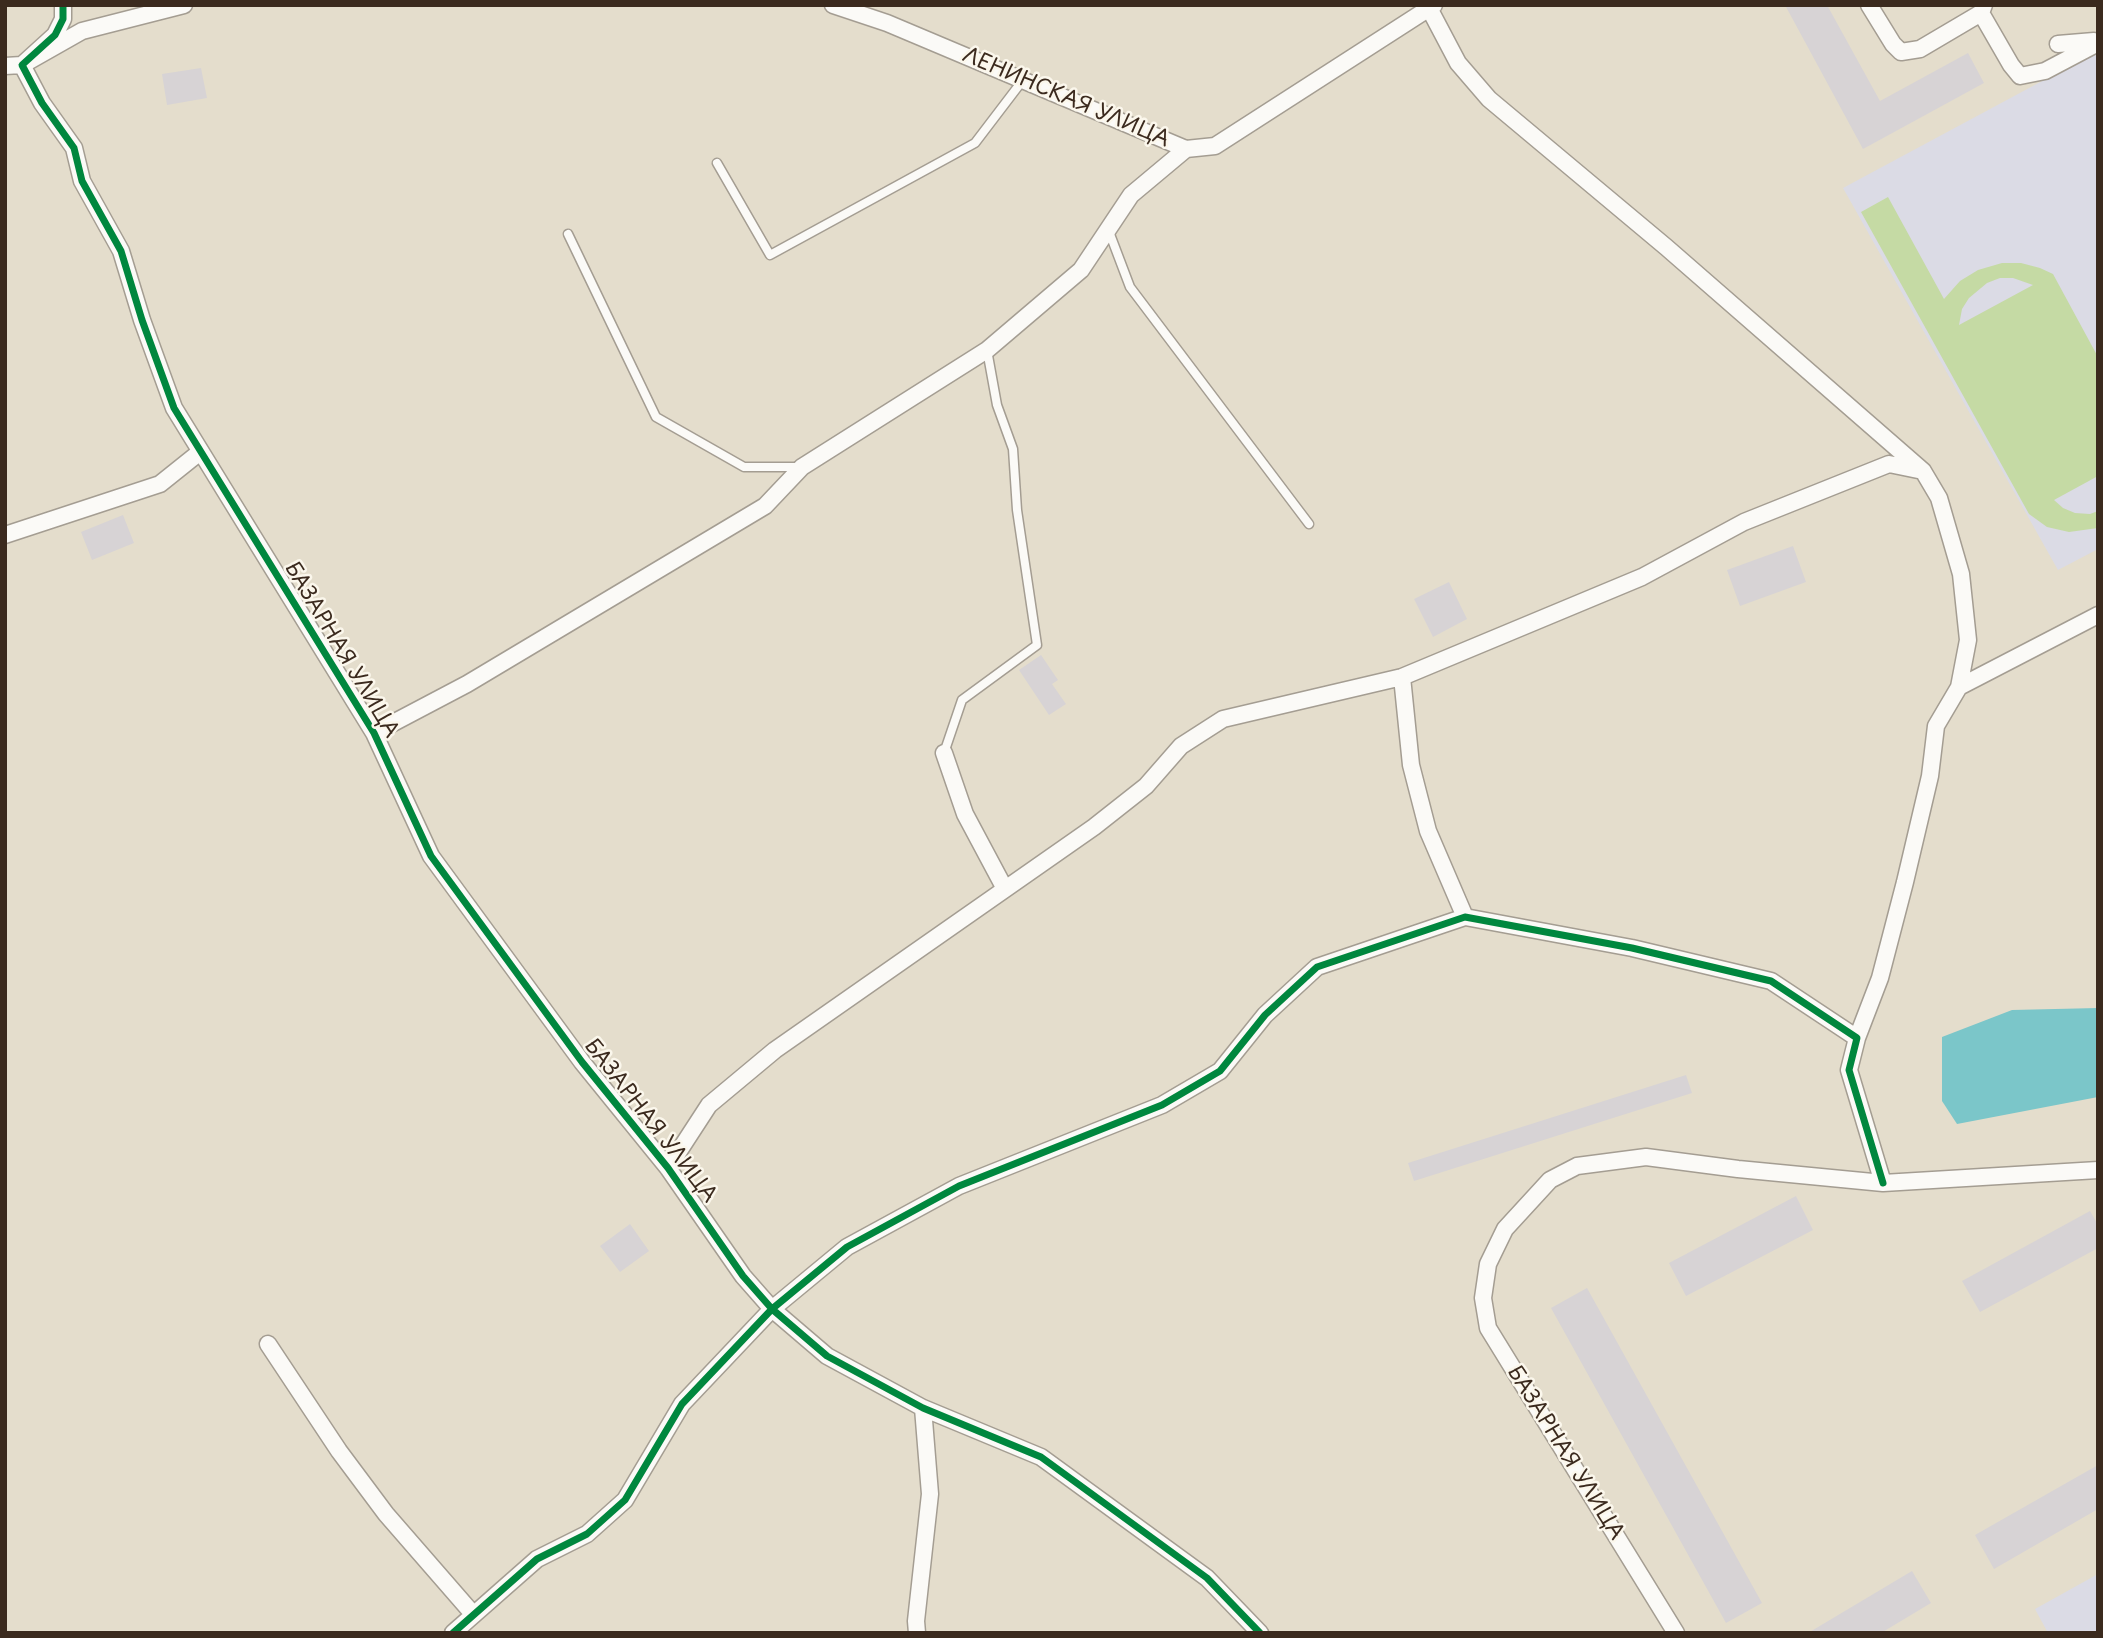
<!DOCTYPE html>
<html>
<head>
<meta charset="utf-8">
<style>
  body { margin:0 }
  #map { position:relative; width:2103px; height:1638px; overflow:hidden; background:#e4ddcc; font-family:"Playpen Sans",sans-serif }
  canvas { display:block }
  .frame { position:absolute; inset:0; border:7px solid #3b2a1e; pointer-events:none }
</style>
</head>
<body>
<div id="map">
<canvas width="2103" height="1638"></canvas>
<div class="frame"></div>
</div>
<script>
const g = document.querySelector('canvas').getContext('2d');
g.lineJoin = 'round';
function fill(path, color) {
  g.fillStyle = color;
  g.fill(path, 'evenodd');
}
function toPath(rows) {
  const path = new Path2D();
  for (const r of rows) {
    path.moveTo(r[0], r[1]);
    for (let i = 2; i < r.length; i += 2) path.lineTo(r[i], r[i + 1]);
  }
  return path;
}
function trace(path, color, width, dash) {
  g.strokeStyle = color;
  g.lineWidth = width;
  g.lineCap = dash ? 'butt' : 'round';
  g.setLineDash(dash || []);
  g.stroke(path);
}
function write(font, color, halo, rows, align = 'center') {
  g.font = font + ' "Playpen Sans",sans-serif';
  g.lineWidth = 5;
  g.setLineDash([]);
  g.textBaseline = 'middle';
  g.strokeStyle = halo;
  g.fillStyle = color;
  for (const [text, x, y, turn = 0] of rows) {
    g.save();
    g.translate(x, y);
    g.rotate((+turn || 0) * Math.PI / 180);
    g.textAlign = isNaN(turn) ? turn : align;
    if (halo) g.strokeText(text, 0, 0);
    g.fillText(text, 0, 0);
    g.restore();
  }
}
const built = toPath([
  [2098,51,2098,549,2058,570,1843,188],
  [2098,1574,2098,1633,2048,1633,2035,1609]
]);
const green = toPath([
  [1888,197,1944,299,1960,281,1978,270,2002,263,2021,263,2040,268,2053,274,2098,357,2098,476,2054,500,2063,508,2075,513,2090,514,2098,511,2098,528,2069,532,2047,527,2029,514,1861,212],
  [2000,278,2013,278,2033,285,1959,325,1962,309,1969,298,1987,283]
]);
const water = toPath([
  [2098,1008,2098,1097,1957,1124,1942,1101,1942,1037,2012,1010]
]);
const building = toPath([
  [1785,5,1827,5,1880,101,1968,53,1984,83,1863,149],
  [201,68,207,98,167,105,162,74],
  [123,515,134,543,92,560,81,532],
  [1793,546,1806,582,1740,606,1727,570],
  [1449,582,1467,619,1433,637,1414,599],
  [1041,655,1058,680,1052,684,1066,704,1049,715,1019,670],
  [1686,1075,1692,1093,1414,1181,1408,1163],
  [1796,1196,1813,1230,1686,1296,1669,1263],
  [2090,1211,2098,1225,2098,1248,1980,1312,1962,1281],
  [630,1224,649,1251,620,1272,600,1246],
  [1587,1288,1762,1603,1726,1623,1551,1308],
  [2098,1465,2098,1509,1994,1569,1975,1535],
  [1912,1571,1931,1603,1881,1633,1808,1633]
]);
const lane = toPath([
  [717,163,770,255,975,143,1023,80],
  [1108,229,1130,287,1309,524],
  [568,234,656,417,744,467,799,467],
  [944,753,962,700,1037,645,1017,510,1013,449,997,405,987,350]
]);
const street = toPath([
  [63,5,63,19,55,35,22,65,42,103,74,148,82,181,121,251,142,320,174,408,374,733,431,856,582,1062,668,1168,743,1276,772,1309,827,1356,923,1408,1041,1457,1207,1578,1260,1633],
  [833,5,887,23,1186,149,1215,146,1434,5],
  [1869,5,1893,44,1901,52,1920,49,1981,13],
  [1984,5,1981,13,2011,65,2020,76,2045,71,2098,43],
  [1429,8,1458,63,1489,99,1666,247,1923,471,1939,498,1961,574,1968,640,1959,687,1936,726,1930,776,1905,882,1880,978,1857,1038],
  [2058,44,2094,41],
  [5,66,22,65,82,31,184,5],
  [5,535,160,484,200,452],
  [1402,677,1411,765,1428,831,1465,917],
  [1959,687,2098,615],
  [374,733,467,684,765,506,802,467,987,350,1081,270,1131,195,1186,149],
  [944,753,965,814,1005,889],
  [668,1168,709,1105,775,1050,1094,827,1146,786,1181,746,1223,719,1402,677,1642,577,1744,522,1889,464,1923,471],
  [268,1344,339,1451,386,1514,473,1614],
  [453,1633,537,1559,587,1534,625,1500,682,1404,772,1309,847,1247,959,1186,1162,1105,1220,1071,1265,1015,1317,967,1465,917,1632,948,1771,981,1857,1038,1849,1070,1883,1183],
  [917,1633,916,1621,930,1494,923,1408],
  [1676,1633,1488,1328,1483,1298,1488,1264,1505,1229,1550,1180,1577,1166,1646,1157,1738,1169,1883,1183,2098,1170]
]);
const cycleway = toPath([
  [63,5,63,19,55,35,22,65,42,103,74,148,82,181,121,251,142,320,174,408,374,733,431,856,582,1062,668,1168,743,1276,772,1309,827,1356,923,1408,1041,1457,1207,1578,1260,1633],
  [453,1633,537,1559,587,1534,625,1500,682,1404,772,1309,847,1247,959,1186,1162,1105,1220,1071,1265,1015,1317,967,1465,917,1632,948,1771,981,1857,1038,1849,1070,1883,1183]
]);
const streetNames = [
  ["ЛЕНИНСКАЯ УЛИЦА",1066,98,23],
  ["БАЗАРНАЯ УЛИЦА",341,650,59],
  ["БАЗАРНАЯ УЛИЦА",650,1121,52],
  ["БАЗАРНАЯ УЛИЦА",1565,1453,58]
];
fill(built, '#dbdbe5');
fill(green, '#c5daa4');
fill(water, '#7bc6c9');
fill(building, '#d7d3d5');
trace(lane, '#a49d92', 11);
trace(street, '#a49d92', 19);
trace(lane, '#fbfaf7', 8);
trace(street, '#fbfaf7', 16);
trace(cycleway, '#00873e', 7);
write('21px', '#3b2a1e', '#fbf7ec', streetNames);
</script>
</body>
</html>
